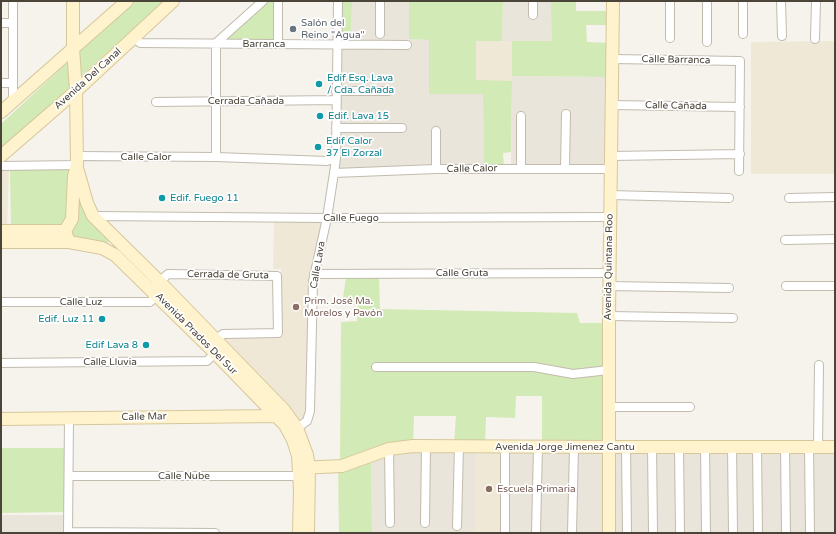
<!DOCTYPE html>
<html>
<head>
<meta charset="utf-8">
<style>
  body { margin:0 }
  #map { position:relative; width:836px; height:534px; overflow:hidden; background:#f6f3ec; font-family:"Varela Round",sans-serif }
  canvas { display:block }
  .frame { position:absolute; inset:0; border:2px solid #4b4439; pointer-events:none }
</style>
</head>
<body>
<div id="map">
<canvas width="836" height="534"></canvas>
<div class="frame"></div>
</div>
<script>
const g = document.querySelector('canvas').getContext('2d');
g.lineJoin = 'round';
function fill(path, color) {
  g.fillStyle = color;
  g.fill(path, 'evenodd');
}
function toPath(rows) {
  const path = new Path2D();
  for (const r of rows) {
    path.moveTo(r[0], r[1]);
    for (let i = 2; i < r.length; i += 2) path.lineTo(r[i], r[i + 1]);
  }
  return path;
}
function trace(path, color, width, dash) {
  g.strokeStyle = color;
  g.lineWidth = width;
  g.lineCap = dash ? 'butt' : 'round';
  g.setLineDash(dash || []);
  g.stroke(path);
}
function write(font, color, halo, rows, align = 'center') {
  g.font = font + ' "Varela Round",sans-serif';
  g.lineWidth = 3.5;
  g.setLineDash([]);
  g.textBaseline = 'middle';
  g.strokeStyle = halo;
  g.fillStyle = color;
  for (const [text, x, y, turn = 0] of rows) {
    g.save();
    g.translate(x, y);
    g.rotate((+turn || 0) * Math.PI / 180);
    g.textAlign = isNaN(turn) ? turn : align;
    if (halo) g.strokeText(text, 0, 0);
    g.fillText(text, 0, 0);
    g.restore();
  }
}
const residential = toPath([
  [352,1,409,1,409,39,429,40,429,80,483,94,484,167,334,170,337,39,351,39],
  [503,1,552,1,552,41,502,41],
  [512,76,610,77,609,165,511,167],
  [389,449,835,452,835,533,372,533,371,455],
  [1,515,69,515,69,533,1,533]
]);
const education = toPath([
  [476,41,512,41,512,81,476,81],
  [835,41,835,174,751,174,751,42],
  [1,170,9,170,7,227,1,227],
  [274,220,324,221,312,278,308,415,299,423,223,343,227,336,280,337,281,269,273,269],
  [475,445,503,445,504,533,475,533]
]);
const green = toPath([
  [135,1,164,1,80,77,78,52],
  [263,1,278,1,278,44,216,43],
  [337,1,352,1,351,39,337,39],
  [409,1,503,1,502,41,476,41,476,80,512,81,511,152,503,153,504,167,484,167,483,94,429,94,429,40,409,39],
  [551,1,576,1,576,11,612,11,612,25,586,25,587,42,611,43,610,77,512,76,512,41,552,41],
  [68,62,70,87,1,149,1,124],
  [10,168,68,168,70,169,69,217,60,227,11,228],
  [75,176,111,235,107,245,70,241],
  [379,277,380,309,577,313,580,323,609,323,612,451,542,445,542,396,516,396,515,418,486,417,485,445,454,444,456,416,414,416,413,444,371,455,372,533,339,533,338,464,340,464,341,322,357,321,358,305,342,304,346,278],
  [1,448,65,448,65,512,1,513]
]);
const street = toPath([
  [278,1,278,44],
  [670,1,670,38],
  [707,1,707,42],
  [781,1,782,36],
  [533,15,533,1],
  [1,23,13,23],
  [380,34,380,1],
  [743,34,743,1],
  [134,37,140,43,407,45],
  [815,39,816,1],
  [216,43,216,157],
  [216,43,263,1],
  [612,59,740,61,739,171],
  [1,83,12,83],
  [336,91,389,91],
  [13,101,13,1],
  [156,102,336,100],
  [611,105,740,107],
  [521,116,521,168],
  [336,128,402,128],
  [436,131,436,169],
  [76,156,216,157,327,161,336,158],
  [611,156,740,154],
  [1,166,77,165],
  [565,168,566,114],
  [334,173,436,169,610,169],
  [610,195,729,198],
  [789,198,835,197],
  [93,216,327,218,610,217],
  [785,240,835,239],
  [314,274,609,273],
  [156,285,168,274,277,276,278,333,223,334,212,342],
  [609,286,729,288],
  [786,286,835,286],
  [1,302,150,302,157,295],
  [609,316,733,318],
  [1,363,207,361,215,353],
  [376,367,534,367,573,374,609,370],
  [608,407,690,407],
  [297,428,307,421,310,411,313,281,327,218,334,173,336,158,338,1],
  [505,446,505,533],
  [626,447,627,533],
  [652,447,653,533],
  [679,447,680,533],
  [705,447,706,533],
  [732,447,733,533],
  [757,447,758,533],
  [785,447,786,533],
  [809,447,810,533],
  [818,447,819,365],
  [389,449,390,523],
  [69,476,299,476],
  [425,523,426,446],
  [457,526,459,446],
  [68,532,215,533],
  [68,533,69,418],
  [536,533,538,447],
  [572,533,574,447]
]);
const secondary = toPath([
  [73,1,73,48,76,91,77,165,74,176,72,219,65,231,69,242,102,248,115,255,215,353,285,425,293,440,298,456,300,490,299,533],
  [1,112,127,1],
  [1,156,76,91,173,1],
  [78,171,87,203,93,216,159,281,284,410,297,428,307,455,309,467,308,533],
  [1,231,65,231],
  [1,242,69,242],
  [1,419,277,416,281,412],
  [299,468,342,466,389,449,413,446,608,447,835,447],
  [609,533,609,316,613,1]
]);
const markers = [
  [293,29,4,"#6b7280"],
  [319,84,4,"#0f9aa8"],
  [320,116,4,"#0f9aa8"],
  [318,147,4,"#0f9aa8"],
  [162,198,4,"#0f9aa8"],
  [296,307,4,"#8d6e63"],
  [102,319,4,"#0f9aa8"],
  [146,345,4,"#0f9aa8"],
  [489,489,4,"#8d6e63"]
];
const worshipNames = [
  ["Salón del",301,23],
  ["Reino \"Agua\"",301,35]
];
const streetNames = [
  ["Barranca",264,44],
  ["Calle Barranca",676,60,1],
  ["Avenida Del Canal",88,79,-42],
  ["Cerrada Cañada",246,101],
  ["Calle Cañada",676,106,1],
  ["Calle Calor",146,157],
  ["Calle Calor",472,169,-1],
  ["Calle Fuego",351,218],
  ["Calle Lava",318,265,-80],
  ["Avenida Quintana Roo",609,267,-89],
  ["Calle Gruta",462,273],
  ["Cerrada de Gruta",228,275,1],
  ["Calle Luz",81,302],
  ["Avenida Prados Del Sur",196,334,45],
  ["Calle Lluvia",110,362],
  ["Calle Mar",144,417,-1],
  ["Avenida Jorge Jimenez Cantu",565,447],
  ["Calle Nube",184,476]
];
const cultureNames = [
  ["Edif Esq. Lava",327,78],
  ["/ Cda. Cañada",327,90],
  ["Edif. Lava 15",328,116],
  ["Edif Calor",326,141],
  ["37 El Zorzal",326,153],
  ["Edif. Fuego 11",170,198],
  ["Edif. Luz 11",94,319,"right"],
  ["Edif Lava 8",138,345,"right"]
];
const educationNames = [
  ["Prim. José Ma.",304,301],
  ["Morelos y Pavón",304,313],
  ["Escuela Primaria",497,489]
];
fill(residential, '#eae5da');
fill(education, '#efe8d6');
fill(green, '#d2eab5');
trace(street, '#c2bbae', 10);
trace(secondary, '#d6c79b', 14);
trace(street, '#fff', 8);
trace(secondary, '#fff3cd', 12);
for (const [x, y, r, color] of markers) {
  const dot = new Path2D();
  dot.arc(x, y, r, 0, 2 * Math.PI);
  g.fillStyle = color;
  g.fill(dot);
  trace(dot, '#fff', 1.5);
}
write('10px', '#5b616d', '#fff', worshipNames, 'left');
write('10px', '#4b4439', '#fff', streetNames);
write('10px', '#0d838f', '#fff', cultureNames, 'left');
write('10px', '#785e54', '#fff', educationNames, 'left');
</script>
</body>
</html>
